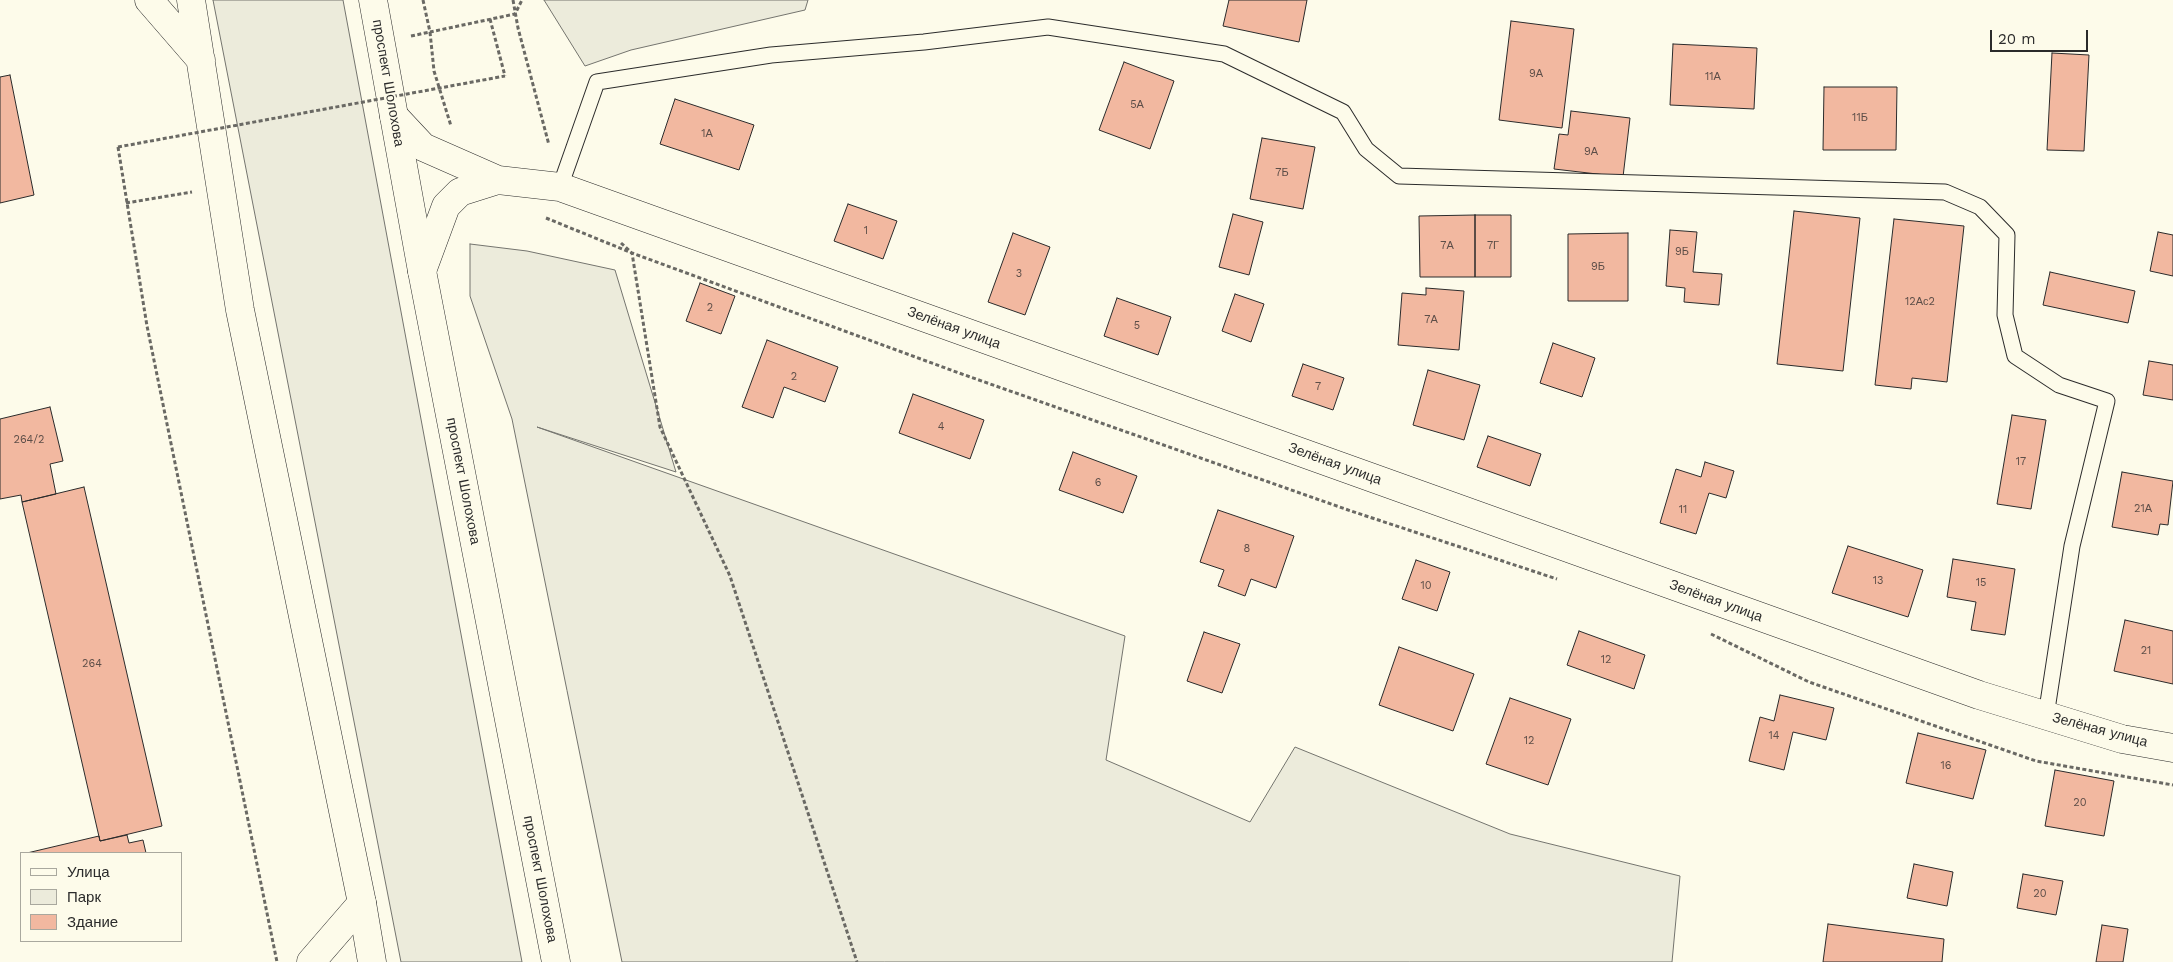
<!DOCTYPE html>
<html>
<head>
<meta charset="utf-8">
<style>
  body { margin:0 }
  #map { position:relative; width:2173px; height:962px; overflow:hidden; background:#fdfbea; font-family:"Work Sans",sans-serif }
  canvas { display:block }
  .legend { position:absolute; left:20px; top:852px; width:162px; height:90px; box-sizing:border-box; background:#fdfbea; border:1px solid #a9a89e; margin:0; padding:6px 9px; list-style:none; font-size:15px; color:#2b2b2b }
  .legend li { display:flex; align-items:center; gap:10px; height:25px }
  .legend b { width:25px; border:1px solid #a9a89e }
  .scale { position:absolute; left:1990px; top:30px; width:98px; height:22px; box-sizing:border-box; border:2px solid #2b2b2b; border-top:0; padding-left:6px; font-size:15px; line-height:18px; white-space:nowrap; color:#2b2b2b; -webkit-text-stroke:4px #fdfbea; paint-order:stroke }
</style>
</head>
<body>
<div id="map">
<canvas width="2173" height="962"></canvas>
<ul class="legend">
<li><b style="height:6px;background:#fdfbea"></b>Улица</li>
<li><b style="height:14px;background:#ecebdb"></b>Парк</li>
<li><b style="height:14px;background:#f2b8a0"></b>Здание</li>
</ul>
<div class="scale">20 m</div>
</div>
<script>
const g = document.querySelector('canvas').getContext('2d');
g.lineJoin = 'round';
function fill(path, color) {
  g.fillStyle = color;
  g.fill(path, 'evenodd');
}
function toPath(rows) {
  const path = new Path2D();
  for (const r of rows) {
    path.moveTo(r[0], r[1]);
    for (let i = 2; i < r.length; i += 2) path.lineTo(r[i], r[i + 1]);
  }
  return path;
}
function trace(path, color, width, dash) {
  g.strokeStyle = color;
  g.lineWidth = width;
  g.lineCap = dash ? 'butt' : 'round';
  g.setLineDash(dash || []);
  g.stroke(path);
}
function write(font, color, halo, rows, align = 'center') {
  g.font = font + ' "Work Sans",sans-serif';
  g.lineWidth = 4;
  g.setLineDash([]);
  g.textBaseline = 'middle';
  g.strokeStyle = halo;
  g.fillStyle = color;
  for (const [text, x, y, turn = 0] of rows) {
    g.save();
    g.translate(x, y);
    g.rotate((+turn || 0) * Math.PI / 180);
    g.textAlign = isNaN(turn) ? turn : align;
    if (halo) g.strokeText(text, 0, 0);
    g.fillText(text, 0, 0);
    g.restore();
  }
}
const green = toPath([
  [213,0,343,0,522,962,401,962,213,0],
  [544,0,808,0,805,10,631,50,585,66,544,0],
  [470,244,527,251,615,270,676,472,537,427,1125,636,1106,760,1250,822,1295,747,1510,834,1680,876,1672,962,622,962,512,419,470,296,470,244]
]);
const building = toPath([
  [1229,0,1307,0,1299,42,1223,26,1229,0],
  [1511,21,1574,29,1562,128,1499,120,1511,21],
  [1673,44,1757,48,1754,109,1670,105,1673,44],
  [2052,53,2089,55,2084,151,2047,150,2052,53],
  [1124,62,1174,81,1150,149,1099,130,1124,62],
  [10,75,34,195,0,203,0,77,10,75],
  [1824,87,1897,87,1896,150,1823,150,1824,87],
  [675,99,754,125,739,170,660,144,675,99],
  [1571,111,1630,118,1623,177,1554,169,1559,134,1568,135,1571,111],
  [1262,138,1315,147,1303,209,1250,199,1262,138],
  [848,204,897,221,883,259,834,241,848,204],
  [1794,211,1860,218,1843,371,1777,364,1794,211],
  [1233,214,1263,222,1249,275,1219,267,1233,214],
  [1475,215,1475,277,1420,277,1419,216,1475,215],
  [1475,215,1511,215,1511,277,1475,277,1475,215],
  [1894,219,1964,226,1947,382,1912,378,1911,389,1875,385,1894,219],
  [1670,230,1697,232,1693,272,1722,274,1719,305,1684,302,1685,288,1666,286,1670,230],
  [2158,232,2173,235,2173,276,2150,271,2158,232],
  [1013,233,1050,247,1025,315,988,302,1013,233],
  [1628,233,1628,301,1568,301,1568,234,1628,233],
  [2050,272,2135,291,2128,323,2043,305,2050,272],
  [700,283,735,296,721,334,686,321,700,283],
  [1426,288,1464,291,1459,350,1398,345,1402,293,1426,295,1426,288],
  [1235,294,1264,304,1251,342,1222,331,1235,294],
  [1117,298,1171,317,1158,355,1104,336,1117,298],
  [767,340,838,367,825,402,784,387,773,418,742,407,767,340],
  [1553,343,1595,358,1582,397,1540,383,1553,343],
  [2149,361,2173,365,2173,400,2143,395,2149,361],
  [1303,364,1344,378,1333,410,1292,396,1303,364],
  [1428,370,1480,385,1464,440,1413,425,1428,370],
  [913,394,984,420,970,459,899,433,913,394],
  [50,407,63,461,50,464,56,494,22,502,21,495,0,499,0,419,50,407],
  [2012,415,2046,420,2031,509,1997,504,2012,415],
  [1488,436,1541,454,1530,486,1477,467,1488,436],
  [1073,452,1137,476,1123,513,1059,490,1073,452],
  [1705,462,1734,471,1726,498,1709,493,1696,534,1660,523,1676,469,1701,477,1705,462],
  [2122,472,2173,481,2168,525,2160,524,2158,535,2112,527,2122,472],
  [84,487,162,826,100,841,22,502,84,487],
  [1218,510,1294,536,1276,588,1251,579,1245,596,1218,586,1224,570,1200,562,1218,510],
  [1848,546,1923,570,1908,617,1832,593,1848,546],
  [1953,559,2015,569,2005,635,1971,630,1976,602,1947,597,1953,559],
  [1416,560,1450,572,1437,611,1402,599,1416,560],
  [2125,620,2173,631,2173,684,2114,671,2125,620],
  [1579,631,1645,655,1634,689,1567,665,1579,631],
  [1204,632,1240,644,1222,693,1187,681,1204,632],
  [1399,647,1474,674,1453,731,1379,705,1399,647],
  [1780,695,1834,708,1826,740,1793,732,1784,770,1749,761,1760,717,1774,721,1780,695],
  [1510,698,1571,719,1548,785,1486,764,1510,698],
  [1918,733,1986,750,1973,799,1906,783,1918,733],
  [2055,770,2114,781,2104,836,2045,826,2055,770],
  [127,835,129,843,143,840,146,853,27,853,99,836,100,841,127,835],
  [1914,864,1953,872,1947,906,1907,898,1914,864],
  [2023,874,2063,881,2056,915,2017,908,2023,874],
  [1828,924,1944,939,1942,962,1823,962,1828,924],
  [2102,925,2128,929,2123,962,2096,962,2102,925]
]);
const path = toPath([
  [423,0,430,32,515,14,522,0],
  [513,0,518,28,549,145],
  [490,19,505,76],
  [411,36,430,32,434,71,451,126],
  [118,147,147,326,277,962],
  [126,203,192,192],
  [546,218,632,253,959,373,1351,511,1557,579],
  [621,243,632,253,660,427,730,576,857,962],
  [1711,634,1809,682,2036,761,2173,785]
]);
const lane = toPath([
  [560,187,597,82,771,55,924,42,1048,27,1224,54,1343,112,1366,149,1399,176,1945,192,1980,207,2007,235,2005,315,2015,356,2059,385,2107,401,2072,546,2046,716]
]);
const street = toPath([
  [311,962,362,903]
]);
const secondary = toPath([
  [394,116,423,147,498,180,560,187,1979,695,2122,739,2173,748],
  [422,271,446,206,460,192,498,180]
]);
const primary = toPath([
  [149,0,201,60],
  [191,0,240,310,362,903,372,962],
  [373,0,422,271,556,962]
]);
const pathBridge = toPath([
  [118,147,505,76]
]);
const numberNames = [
  ["9А",1536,74],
  ["11А",1713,77],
  ["5А",1137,105],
  ["11Б",1860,118],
  ["1А",707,134],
  ["9А",1591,152],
  ["7Б",1282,173],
  ["1",866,231],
  ["7А",1447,246],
  ["7Г",1493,246],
  ["9Б",1682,252],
  ["9Б",1598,267],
  ["3",1019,274],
  ["12Ас2",1920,302],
  ["2",710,308],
  ["7А",1431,320],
  ["5",1137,326],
  ["2",794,377],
  ["7",1318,387],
  ["4",941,427],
  ["264/2",29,440],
  ["17",2021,462],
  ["6",1098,483],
  ["21А",2143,509],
  ["11",1683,510],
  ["8",1247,549],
  ["13",1878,581],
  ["15",1981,583],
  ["10",1426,586],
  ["21",2146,651],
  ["12",1606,660],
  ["264",92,664],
  ["14",1774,736],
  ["12",1529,741],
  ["16",1946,766],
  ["20",2080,803],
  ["20",2040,894]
];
const streetNames = [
  ["проспект Шолохова",388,83,80],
  ["Зелёная улица",954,328,20],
  ["Зелёная улица",1335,464,20],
  ["проспект Шолохова",463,481,79],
  ["Зелёная улица",1716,601,20],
  ["Зелёная улица",2100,730,15],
  ["проспект Шолохова",540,879,79]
];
fill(green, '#ecebdb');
trace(green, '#74746e', 1);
fill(building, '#f2b8a0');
trace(building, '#2b2b2b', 1);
trace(lane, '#2b2b2b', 17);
trace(street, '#2b2b2b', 29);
trace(secondary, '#2b2b2b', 29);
trace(primary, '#2b2b2b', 29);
trace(path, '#6a6964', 3, [4, 2.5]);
trace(lane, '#fdfbea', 15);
trace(street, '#fdfbea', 28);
trace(secondary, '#fdfbea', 28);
trace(primary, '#fdfbea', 28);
trace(pathBridge, '#6a6964', 3, [4, 2.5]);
write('11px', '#5d4e48', null, numberNames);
write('14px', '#2b2b2b', '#fdfbea', streetNames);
</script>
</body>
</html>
